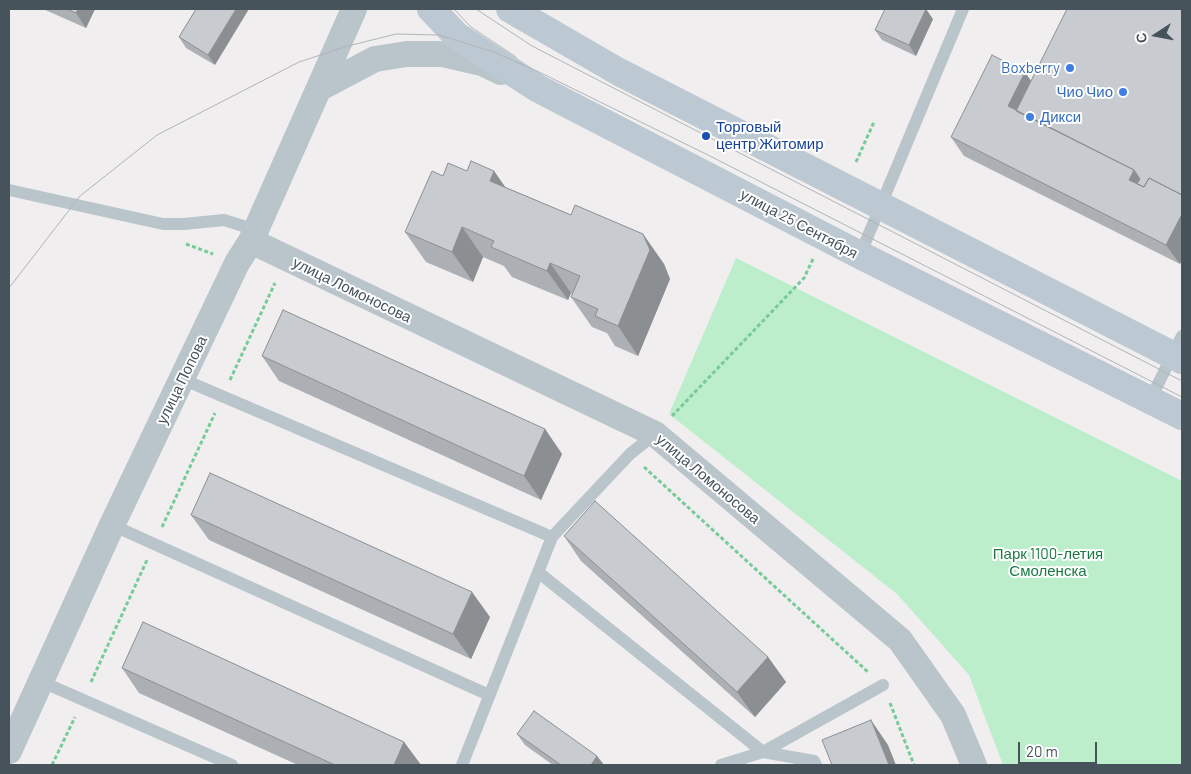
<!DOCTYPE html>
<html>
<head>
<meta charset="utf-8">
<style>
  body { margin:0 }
  #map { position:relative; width:1191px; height:774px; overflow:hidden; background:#f0eeee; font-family:Barlow,sans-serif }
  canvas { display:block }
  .frame { position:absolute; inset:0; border:10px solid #46535b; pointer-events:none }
  .north { position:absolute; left:1131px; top:10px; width:50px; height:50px; -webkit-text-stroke:4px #fff; paint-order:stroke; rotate:259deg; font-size:14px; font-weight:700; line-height:20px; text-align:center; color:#46535b }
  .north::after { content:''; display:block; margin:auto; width:18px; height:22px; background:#46535b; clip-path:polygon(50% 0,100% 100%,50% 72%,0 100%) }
  .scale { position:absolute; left:1018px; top:742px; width:79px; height:22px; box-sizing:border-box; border:2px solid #46535b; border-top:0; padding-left:6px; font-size:15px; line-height:18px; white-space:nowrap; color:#46535b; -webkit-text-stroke:4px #fff; paint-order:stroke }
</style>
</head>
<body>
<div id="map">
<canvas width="1191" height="774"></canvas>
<div class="frame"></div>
<div class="north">С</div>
<div class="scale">20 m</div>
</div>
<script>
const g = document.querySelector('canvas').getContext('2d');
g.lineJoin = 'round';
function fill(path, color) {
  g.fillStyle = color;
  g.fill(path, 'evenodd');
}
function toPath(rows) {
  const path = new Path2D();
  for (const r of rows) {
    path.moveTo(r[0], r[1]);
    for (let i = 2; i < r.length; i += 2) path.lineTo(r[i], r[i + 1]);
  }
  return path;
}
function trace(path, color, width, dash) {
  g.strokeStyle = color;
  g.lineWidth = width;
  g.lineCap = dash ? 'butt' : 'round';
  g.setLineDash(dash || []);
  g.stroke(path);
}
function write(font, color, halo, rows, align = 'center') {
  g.font = font + ' Barlow,sans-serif';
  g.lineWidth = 4;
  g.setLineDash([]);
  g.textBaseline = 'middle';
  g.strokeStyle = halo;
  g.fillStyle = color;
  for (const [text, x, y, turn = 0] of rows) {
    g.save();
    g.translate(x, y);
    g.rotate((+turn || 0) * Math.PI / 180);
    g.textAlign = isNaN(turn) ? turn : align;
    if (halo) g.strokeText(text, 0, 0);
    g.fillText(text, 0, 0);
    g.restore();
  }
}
const green = toPath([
  [736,258,1182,481,1182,765,1003,765,969,675,897,594,669,414]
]);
const path = toPath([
  [856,162,874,122],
  [186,244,213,254],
  [230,380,275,283],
  [672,416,804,278,813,259],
  [644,467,868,672],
  [162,527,215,413],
  [91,682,147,560],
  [890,703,914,765],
  [52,765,75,717]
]);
const service = toPath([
  [9,190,163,224,184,224,224,220,256,230],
  [860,255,963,9],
  [182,379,552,537],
  [1150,400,1182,336],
  [112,525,489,695],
  [538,572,763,752,814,761,816,765],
  [40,681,232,765],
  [462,765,552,537,630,454,655,434],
  [721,765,763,752,883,685]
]);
const minor = toPath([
  [320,88,375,59,407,54,443,54,482,63,501,72],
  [251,241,655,434,900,640,953,715,974,765],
  [9,751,112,525,237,263,251,241,354,9]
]);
const secondary = toPath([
  [431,9,457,36,537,88,860,255,1182,416],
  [510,9,619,72,1182,360]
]);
const tram = toPath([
  [454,9,471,27,516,57],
  [476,9,532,46,1182,381],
  [9,288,80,196,157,135,299,62,348,46,396,34,439,35,494,52,539,72,710,156,1182,397]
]);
const wall = toPath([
  [43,9,95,9,86,28],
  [196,9,215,65,186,48,179,37],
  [1182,9,1182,259,1180,264,964,156,951,137,1031,81],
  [933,19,916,56,882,40,875,30],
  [467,171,494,171,505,187,571,215,643,234,664,264,670,279,638,356,615,346,607,333,592,327,571,297,572,294,571,293,568,300,512,277,504,266,483,257,473,282,426,262,405,232,443,176],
  [262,356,545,429,562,454,541,500,279,381],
  [191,515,490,617,471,659,209,540],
  [564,536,768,657,786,682,755,717,581,561],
  [122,668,404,742,421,765,298,765,139,693],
  [517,734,597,756,604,765,553,765,525,745]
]);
const shadedWall = toPath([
  [78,9,95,9,86,28,76,13],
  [236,9,249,9,215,65,208,55],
  [926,9,933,19,916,56,909,45],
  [1025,72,1038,91,1024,120,1008,106],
  [1134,170,1147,189,1129,180],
  [494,171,515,201,490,181],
  [1182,214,1182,259,1180,264,1166,245],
  [462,227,483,257,473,282,452,252],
  [643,234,664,264,670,279,638,356,618,326],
  [550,263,571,293,568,300,547,271],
  [545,429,562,454,541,500,524,476],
  [472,592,490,617,471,659,453,634],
  [768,657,786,682,755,717,737,692],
  [871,720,888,745,896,765,889,765],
  [404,742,421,765,394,765],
  [597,756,604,765,591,765]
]);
const building = toPath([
  [66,9,78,9,76,13,66,9],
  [196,9,236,9,208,55,179,37,196,9],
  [885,9,926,9,909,45,875,30,885,9],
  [1067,9,1182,9,1182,195,1149,178,1144,187,1137,184,1140,179,1134,170,1016,111,1067,9],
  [992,55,1025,72,1008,106,1134,170,1129,180,1144,187,1149,178,1182,195,1182,214,1166,245,951,137,992,55],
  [471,161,494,171,490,181,571,215,575,205,643,234,650,250,618,326,595,316,598,309,571,297,580,276,550,263,547,271,491,247,494,241,462,227,452,252,405,232,432,171,443,176,448,163,467,171,471,161],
  [283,310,545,429,524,476,262,356,283,310],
  [210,473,472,592,453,634,191,515,210,473],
  [595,501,768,657,737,692,564,536,595,501],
  [143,622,404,742,394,765,335,765,122,668,143,622],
  [534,711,597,756,591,765,561,765,517,734,534,711],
  [871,720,889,765,832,765,822,740,871,720]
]);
const markers = [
  [1070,68,5,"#3f7fe0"],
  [1123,92,5,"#3f7fe0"],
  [1030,117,5,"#3f7fe0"],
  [706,136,5,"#1a4fb4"]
];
const shopNames = [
  ["Boxberry",1060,68],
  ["Чио Чио",1113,92],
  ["Дикси",1040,117,"left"]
];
const transitNames = [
  ["Торговый",716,127],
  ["центр Житомир",716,144]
];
const streetNames = [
  ["улица 25 Сентября",799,224,28],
  ["улица Ломоносова",352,290,26],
  ["улица Попова",182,380,-64],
  ["улица Ломоносова",708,479,40]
];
const parkNames = [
  ["Парк 1100-летия",1048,554],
  ["Смоленска",1048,571]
];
fill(green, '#bdeecb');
trace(path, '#76cb98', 3, [4, 2.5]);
trace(service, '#b9c4cb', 12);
trace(minor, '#b9c4cb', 26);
trace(secondary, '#bcc8d2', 28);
trace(tram, '#b0b4b8', 1);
fill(wall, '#acafb4');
fill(shadedWall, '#8c8f92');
fill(building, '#c8ccd1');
trace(building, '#8c8f92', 1);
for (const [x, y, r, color] of markers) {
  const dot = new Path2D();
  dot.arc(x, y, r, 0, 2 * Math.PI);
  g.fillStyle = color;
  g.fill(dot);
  trace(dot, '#fff', 2);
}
write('15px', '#366cbe', '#fff', shopNames, 'right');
write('15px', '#164399', '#fff', transitNames, 'left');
write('15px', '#46535b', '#fff', streetNames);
write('15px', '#197a40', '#fff', parkNames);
</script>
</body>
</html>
